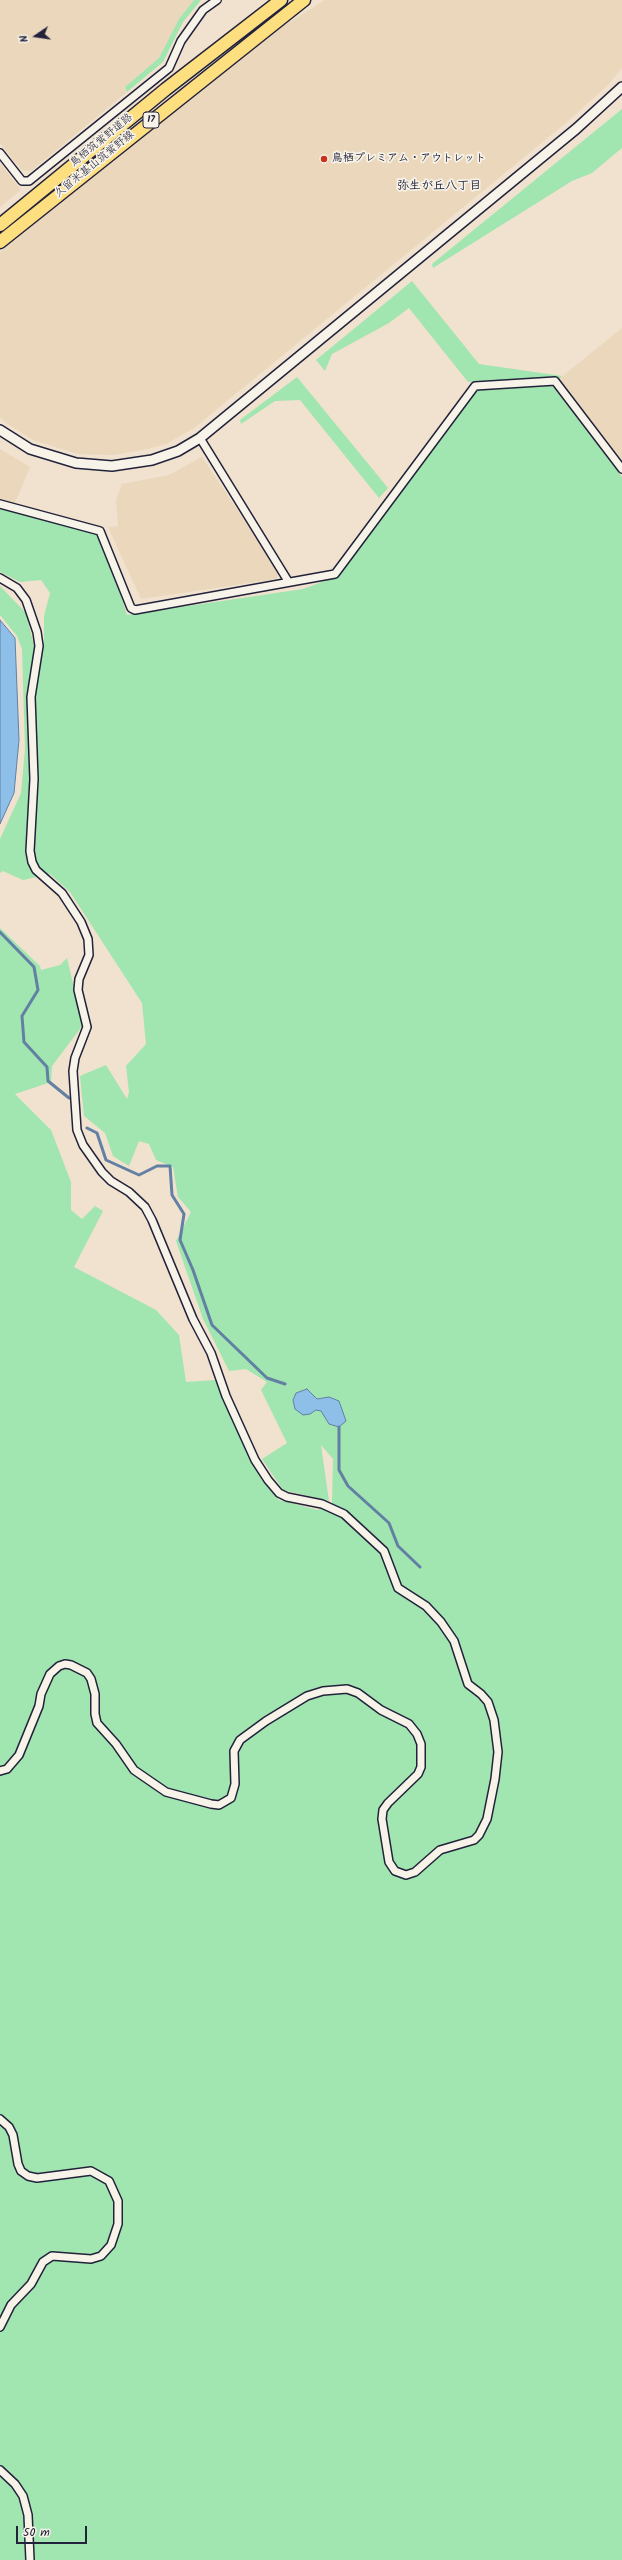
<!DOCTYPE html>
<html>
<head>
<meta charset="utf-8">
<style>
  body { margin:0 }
  #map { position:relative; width:622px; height:2560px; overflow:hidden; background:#f0e2ce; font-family:Kalam,sans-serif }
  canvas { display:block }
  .north { position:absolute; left:16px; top:16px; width:40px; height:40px; -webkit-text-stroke:3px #f7f3e8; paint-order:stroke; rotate:257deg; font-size:11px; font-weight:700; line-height:16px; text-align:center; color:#22223b }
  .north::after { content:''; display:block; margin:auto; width:14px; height:18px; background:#22223b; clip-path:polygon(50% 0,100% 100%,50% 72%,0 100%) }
  .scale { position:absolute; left:16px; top:2526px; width:71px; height:18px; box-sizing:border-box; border:2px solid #22223b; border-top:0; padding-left:5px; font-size:12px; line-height:14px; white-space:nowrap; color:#22223b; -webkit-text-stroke:3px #f7f3e8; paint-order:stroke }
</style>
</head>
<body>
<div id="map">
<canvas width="622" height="2560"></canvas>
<div class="north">N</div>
<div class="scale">50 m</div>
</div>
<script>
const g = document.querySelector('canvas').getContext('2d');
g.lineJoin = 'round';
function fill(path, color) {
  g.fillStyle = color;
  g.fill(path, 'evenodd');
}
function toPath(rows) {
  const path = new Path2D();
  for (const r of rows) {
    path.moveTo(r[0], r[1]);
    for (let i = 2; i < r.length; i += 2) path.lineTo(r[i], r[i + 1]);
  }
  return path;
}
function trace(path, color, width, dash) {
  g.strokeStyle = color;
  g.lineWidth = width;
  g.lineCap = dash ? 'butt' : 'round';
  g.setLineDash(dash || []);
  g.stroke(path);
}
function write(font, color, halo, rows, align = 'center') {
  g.font = font + ' Kalam,"Klee One",sans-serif';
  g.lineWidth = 3.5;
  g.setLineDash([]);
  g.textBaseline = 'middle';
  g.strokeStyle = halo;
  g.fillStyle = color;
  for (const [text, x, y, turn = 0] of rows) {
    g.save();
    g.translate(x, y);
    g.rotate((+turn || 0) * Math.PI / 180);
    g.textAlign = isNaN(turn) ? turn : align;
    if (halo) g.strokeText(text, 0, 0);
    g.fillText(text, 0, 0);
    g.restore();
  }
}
const built = toPath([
  [0,0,194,0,179,19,159,58,125,87,127,92,31,171,21,170,0,143],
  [325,0,622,0,622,68,607,86,567,122,194,428,182,435,166,444,148,449,113,455,78,454,33,440,6,423,0,417,0,252,275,31],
  [0,163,21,190,0,207],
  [622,328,622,464,559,379],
  [0,449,30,467,15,503,0,499],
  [202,457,279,572,276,579,141,599,108,527,118,526,116,500,122,484,169,475]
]);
const green = toPath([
  [194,0,201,0,183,22,163,62,127,92,125,87,159,58,179,19],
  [622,109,622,148,592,173,572,181,433,268,432,264],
  [412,281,479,364,562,376,559,379,468,382,409,308,389,323,332,354,325,371,316,360],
  [297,377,388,488,379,498,300,400,275,401,241,424,240,420],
  [551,384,622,477,622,2560,0,2560,0,928,40,966,41,970,60,965,67,958,83,1025,52,1066,51,1082,15,1094,51,1130,71,1182,71,1210,82,1219,95,1206,103,1211,74,1267,156,1310,179,1335,186,1382,216,1380,261,1479,279,1500,318,1510,332,1503,333,1459,321,1445,329,1501,283,1490,262,1459,287,1443,261,1390,267,1382,246,1369,229,1371,203,1319,176,1241,191,1212,178,1197,173,1167,156,1160,149,1144,139,1141,129,1166,113,1156,105,1133,84,1116,80,1076,106,1065,127,1099,129,1092,126,1066,146,1044,142,1003,70,892,50,874,23,880,3,871,0,873,0,839,21,793,25,749,22,649,17,636,0,615,0,586,26,613,34,646,44,643,44,616,50,593,41,580,20,582,0,572,0,509,101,534,127,615,303,589,338,576,476,390]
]);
const water = toPath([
  [0,620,15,638,19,740,14,793,0,824,0,620],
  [307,1389,317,1399,329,1397,339,1401,346,1421,339,1427,329,1424,321,1411,316,1410,310,1414,303,1415,295,1409,293,1400,296,1393,307,1389]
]);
const stream = toPath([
  [0,932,34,967,38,990,22,1016,24,1042,47,1067,48,1081,69,1098],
  [87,1128,97,1133,106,1160,139,1175,157,1166,170,1166,172,1195,184,1214,180,1240,193,1270,212,1325,267,1378,285,1384],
  [339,1427,339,1470,348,1486,389,1523,398,1546,420,1567]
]);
const minor = toPath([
  [0,153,22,181,29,181,169,68,181,41,203,10,217,0],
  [200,438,288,581],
  [0,504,100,531,131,608,135,610,335,574,475,386,555,381,622,469],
  [0,578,17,588,26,600,37,632,39,646,31,697,34,779,30,851,32,862,36,870,62,893,81,922,88,939,89,955,79,979,78,990,87,1027,75,1058,73,1071,77,1130,83,1145,102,1172,111,1181,129,1192,145,1207,152,1220,193,1319,211,1353,226,1396,255,1460,268,1480,279,1493,287,1497,322,1504,344,1514,384,1551,398,1588,426,1606,441,1622,454,1641,468,1684,481,1694,488,1702,494,1720,498,1752,495,1779,487,1819,479,1835,474,1840,440,1850,415,1872,406,1875,395,1871,389,1862,382,1819,383,1810,388,1803,418,1774,421,1767,421,1744,417,1734,409,1724,381,1710,358,1693,347,1689,323,1691,307,1696,266,1721,240,1740,234,1751,235,1784,231,1798,219,1805,211,1804,166,1792,134,1770,116,1744,97,1723,95,1714,95,1694,91,1679,87,1673,71,1665,65,1664,59,1666,50,1674,41,1694,39,1706,19,1755,7,1769,0,1771],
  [0,2119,9,2127,13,2135,18,2164,21,2171,28,2176,37,2178,91,2171,109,2181,118,2201,118,2224,111,2245,101,2256,91,2259,52,2256,43,2262,31,2284,11,2305,0,2327],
  [0,2470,15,2484,23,2496,28,2515,30,2560]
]);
const tertiary = toPath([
  [0,430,30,449,76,463,112,466,152,460,178,451,200,438,576,129,622,87]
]);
const primary = toPath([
  [0,225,166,89,281,0],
  [0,242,304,0]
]);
const markers = [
  [324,159,4,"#c8321e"]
];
const shields = [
  [151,120,16]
];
const shieldNames = [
  ["17",151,120]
];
const streetNames = [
  ["鳥栖筑紫野道路",102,141,-39],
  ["久留米基山筑紫野線",95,165,-39]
];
const poiNames = [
  ["鳥栖プレミアム・アウトレット",332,159]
];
const neighbourhoodNames = [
  ["弥生が丘八丁目",439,187]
];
fill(built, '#ebd7bc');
fill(green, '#a1e5b0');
fill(water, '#8dbfe9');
trace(water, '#6280a3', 1);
trace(stream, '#6280a3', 3);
trace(minor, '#22223b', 10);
trace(tertiary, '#22223b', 12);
trace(primary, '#22223b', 15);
trace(minor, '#f7f3e8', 7);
trace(tertiary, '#f7f3e8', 9);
trace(primary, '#fedf80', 12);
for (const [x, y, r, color] of markers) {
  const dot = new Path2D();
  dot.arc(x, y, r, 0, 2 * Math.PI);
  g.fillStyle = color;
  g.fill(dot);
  trace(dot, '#f7f3e8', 1.5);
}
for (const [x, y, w] of shields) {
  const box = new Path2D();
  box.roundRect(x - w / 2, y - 8, w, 16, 3);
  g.fillStyle = '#f7f3e8';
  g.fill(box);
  trace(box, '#22223b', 1);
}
write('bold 10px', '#22223b', null, shieldNames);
write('11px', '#22223b', '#f7f3e8', streetNames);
write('bold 11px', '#22223b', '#f7f3e8', poiNames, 'left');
write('bold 12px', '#22223b', '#f7f3e8', neighbourhoodNames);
</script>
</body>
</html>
